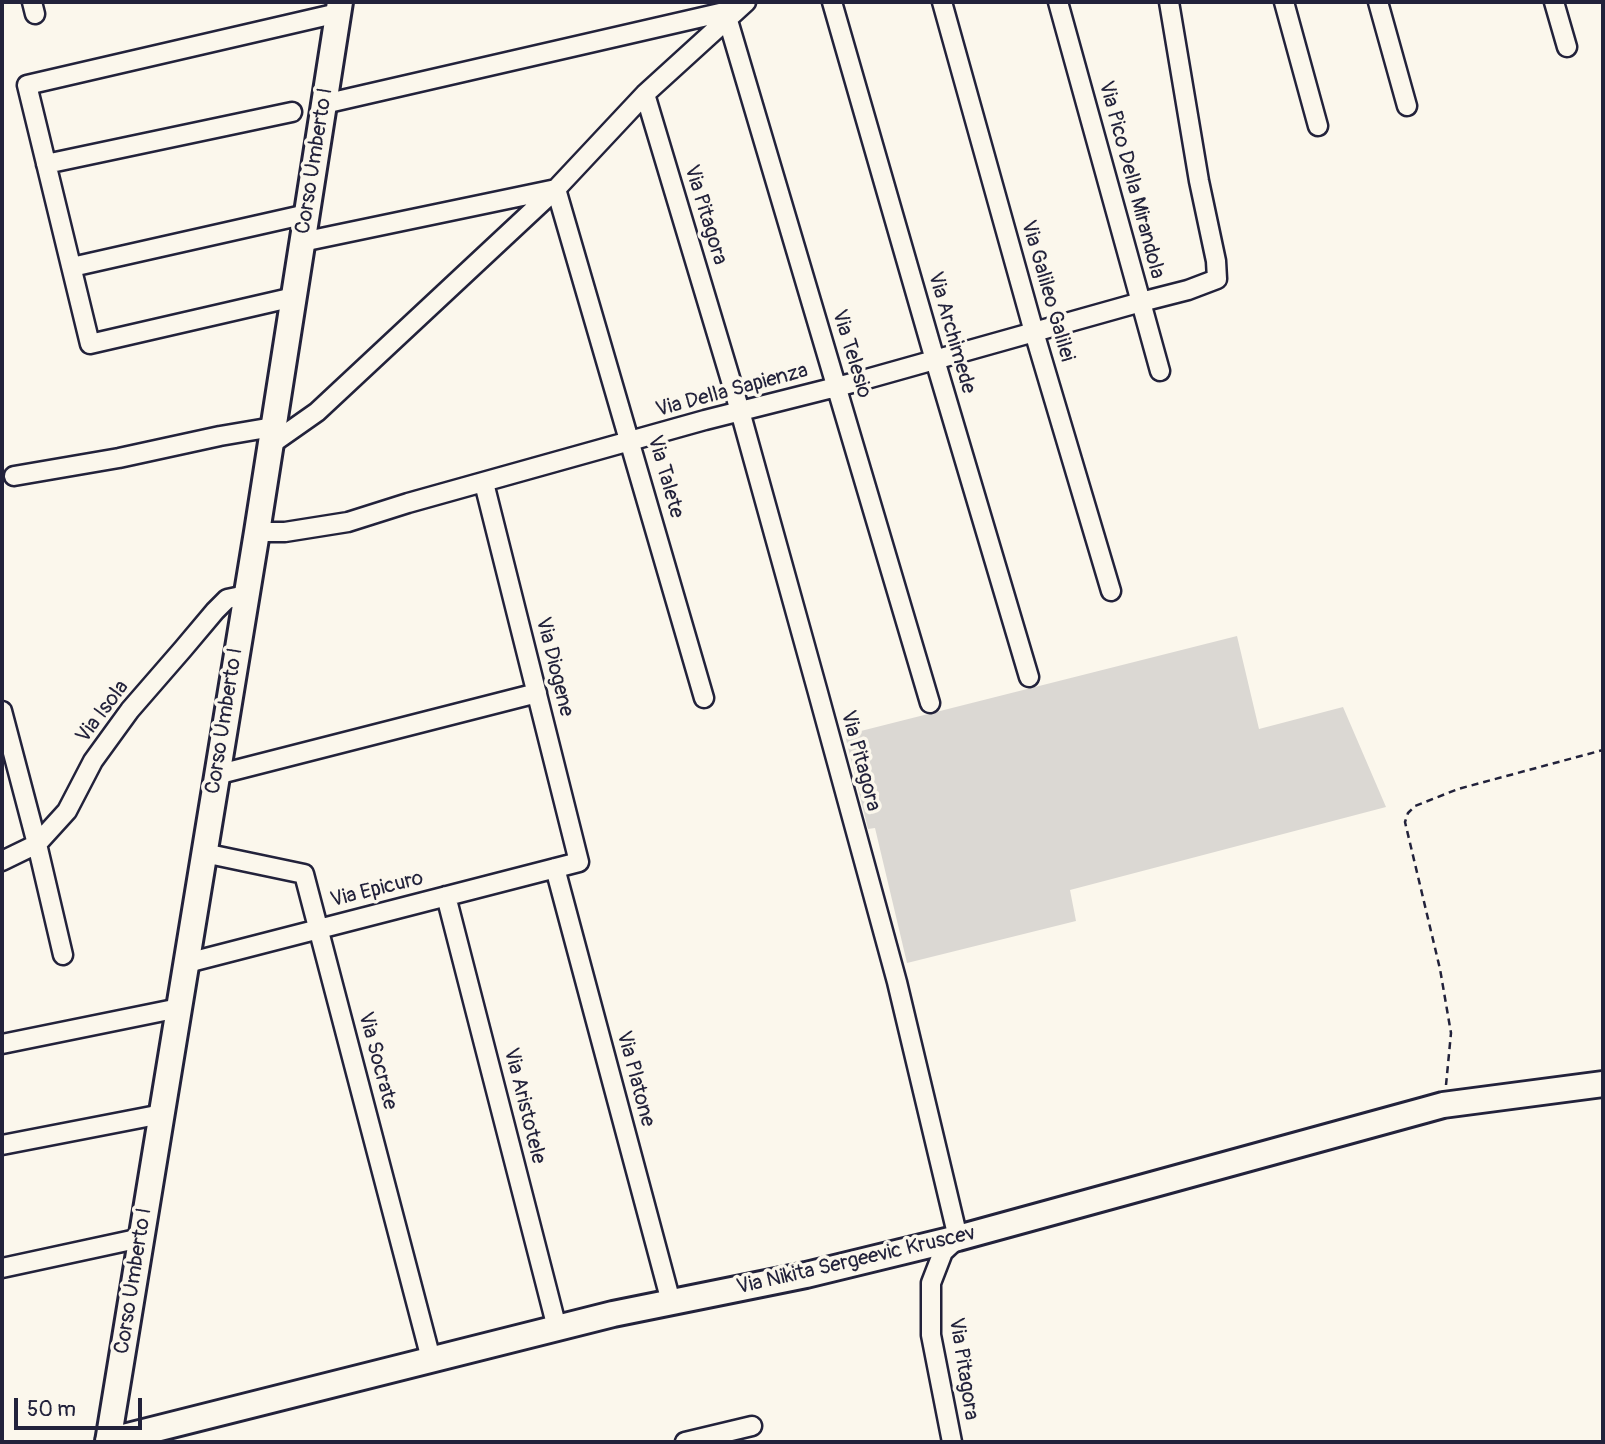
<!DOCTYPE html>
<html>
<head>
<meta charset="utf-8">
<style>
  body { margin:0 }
  #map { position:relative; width:1605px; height:1444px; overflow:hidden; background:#fbf7ec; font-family:Pangolin,sans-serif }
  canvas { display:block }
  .frame { position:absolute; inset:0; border:4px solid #22223b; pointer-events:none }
  .scale { position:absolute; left:14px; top:1398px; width:128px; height:32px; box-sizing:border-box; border:4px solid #22223b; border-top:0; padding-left:9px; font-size:21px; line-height:24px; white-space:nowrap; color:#22223b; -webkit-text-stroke:5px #fbf7ec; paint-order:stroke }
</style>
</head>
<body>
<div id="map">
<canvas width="1605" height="1444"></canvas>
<div class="frame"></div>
<div class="scale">50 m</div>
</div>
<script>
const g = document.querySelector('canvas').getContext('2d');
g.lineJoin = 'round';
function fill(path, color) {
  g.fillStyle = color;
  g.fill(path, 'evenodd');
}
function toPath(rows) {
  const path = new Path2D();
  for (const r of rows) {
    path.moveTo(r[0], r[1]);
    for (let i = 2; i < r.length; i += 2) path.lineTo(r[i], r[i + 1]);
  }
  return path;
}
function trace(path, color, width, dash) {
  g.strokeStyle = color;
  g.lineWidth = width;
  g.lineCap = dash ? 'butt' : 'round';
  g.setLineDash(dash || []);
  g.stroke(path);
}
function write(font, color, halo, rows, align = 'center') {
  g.font = font + ' Pangolin,sans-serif';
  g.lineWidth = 7;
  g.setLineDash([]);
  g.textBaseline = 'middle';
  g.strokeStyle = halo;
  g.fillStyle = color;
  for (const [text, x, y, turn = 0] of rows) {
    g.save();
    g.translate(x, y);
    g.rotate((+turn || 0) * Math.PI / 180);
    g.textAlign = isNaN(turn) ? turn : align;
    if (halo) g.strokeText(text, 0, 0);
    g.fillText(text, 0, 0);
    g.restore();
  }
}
const green = toPath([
  [1237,636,1259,729,1343,707,1386,807,1070,890,1076,921,907,963,875,828,868,829,845,735]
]);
const path = toPath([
  [1446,1085,1451,1033,1440,969,1405,822,1408,813,1415,806,1458,789,1603,750]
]);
const street = toPath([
  [32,2,35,14],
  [832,2,935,360,1029,677],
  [942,2,1034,332,1111,591],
  [1058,2,1160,371],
  [1284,2,1318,126],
  [1378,2,1407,106],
  [1554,2,1567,47],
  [727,17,930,703],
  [645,94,740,411,817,689,897,982,958,1238,943,1252,931,1283,931,1335,952,1442],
  [324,104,733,10],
  [46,164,292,112],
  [302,242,556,189,704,698],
  [72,267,307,214],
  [294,297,90,344,27,85,338,13],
  [270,445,317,412,556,189,645,94,746,2],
  [14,476,119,458,220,436,273,427],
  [257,532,285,532,348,522,408,503,705,420,856,382,1141,302,1188,290,1217,279,1216,261,1199,181,1169,2],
  [2,711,37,844,63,955],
  [216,775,537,693],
  [204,853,304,874,431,1359],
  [2,861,37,844,67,811,93,761,130,710,183,649,215,611,227,599,246,595],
  [555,868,671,1302],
  [446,896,557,1328],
  [187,963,579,862,484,483],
  [2,1044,179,1008],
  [2,1145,162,1114],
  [2,1268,141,1238],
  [685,1442,752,1426]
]);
const secondary = toPath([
  [108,1441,613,1314,806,1275,958,1238,1425,1110,1443,1105,1603,1084],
  [108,1442,257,532,340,2]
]);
const streetNames = [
  ["Corso Umberto I",315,161,-81],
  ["Via Pico Della Mirandola",1131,180,75],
  ["Via Pitagora",705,215,73],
  ["Via Galileo Galilei",1047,291,74],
  ["Via Archimede",951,333,74],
  ["Via Telesio",851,354,73],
  ["Via Della Sapienza",732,391,-15],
  ["Via Talete",665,477,74],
  ["Via Diogene",554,667,76],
  ["Via Isola",103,712,-53],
  ["Corso Umberto I",225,721,-81],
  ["Via Pitagora",860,761,75],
  ["Via Epicuro",377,890,-14],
  ["Via Socrate",377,1061,75],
  ["Via Platone",635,1079,75],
  ["Via Aristotele",524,1106,76],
  ["Via Nikita Sergeevic Kruscev",856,1261,-13],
  ["Corso Umberto I",134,1281,-81],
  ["Via Pitagora",963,1369,81]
];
fill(green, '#dbd8d3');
trace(street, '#22223b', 23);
trace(secondary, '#22223b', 30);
trace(path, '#22223b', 2.5, [7, 5]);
trace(street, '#fbf7ec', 18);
trace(secondary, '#fbf7ec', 24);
write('21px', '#22223b', '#fbf7ec', streetNames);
</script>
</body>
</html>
